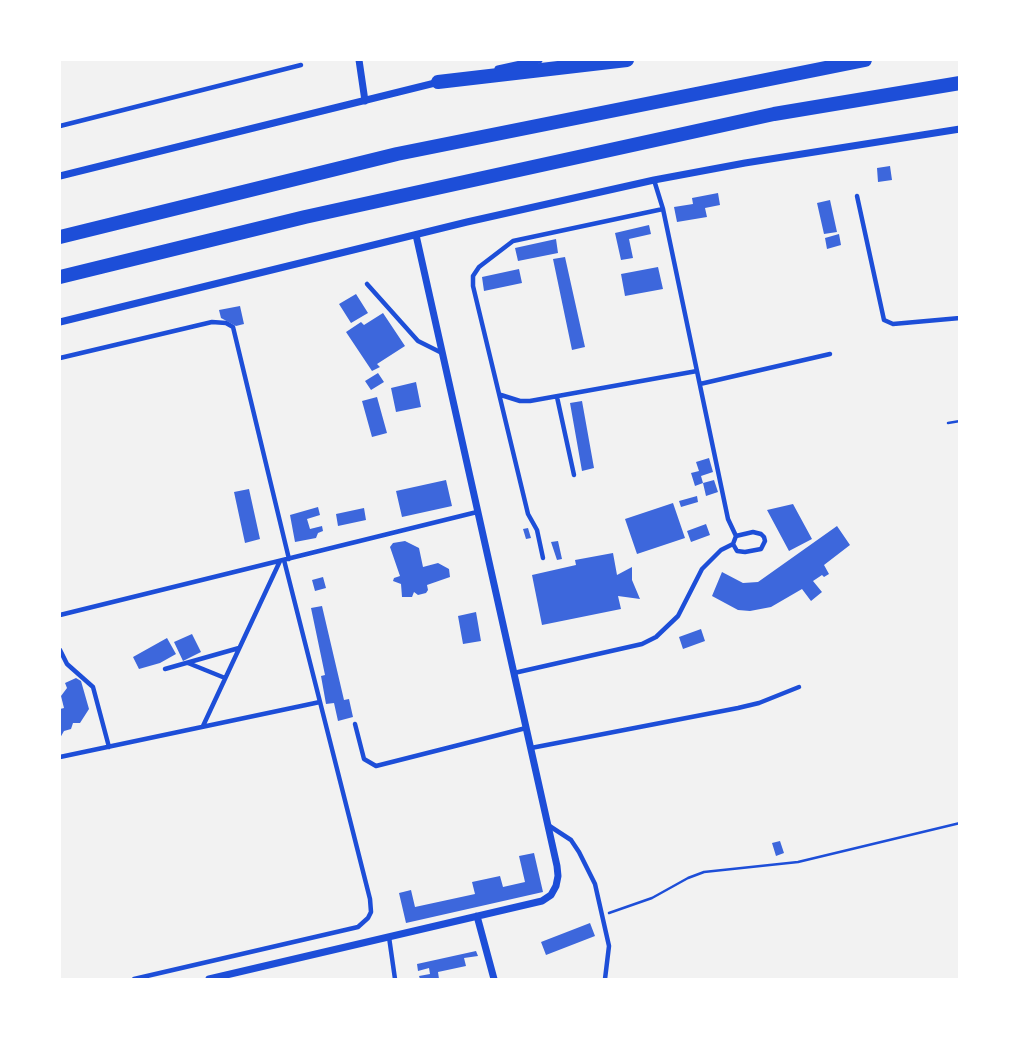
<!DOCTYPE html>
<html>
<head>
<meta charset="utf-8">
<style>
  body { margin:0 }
  #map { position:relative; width:1019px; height:1039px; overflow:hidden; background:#f2f2f2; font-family:"PT Serif",serif }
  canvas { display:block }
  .frame { position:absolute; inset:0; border:61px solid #fff; pointer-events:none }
</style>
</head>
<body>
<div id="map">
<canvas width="1019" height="1039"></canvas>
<div class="frame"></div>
</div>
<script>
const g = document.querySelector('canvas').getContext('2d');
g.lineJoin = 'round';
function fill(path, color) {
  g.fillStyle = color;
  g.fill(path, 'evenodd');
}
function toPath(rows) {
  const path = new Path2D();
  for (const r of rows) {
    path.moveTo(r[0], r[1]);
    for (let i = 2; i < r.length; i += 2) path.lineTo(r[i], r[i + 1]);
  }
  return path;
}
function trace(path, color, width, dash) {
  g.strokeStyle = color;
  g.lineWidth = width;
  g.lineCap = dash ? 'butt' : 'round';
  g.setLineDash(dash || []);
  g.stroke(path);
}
const building = toPath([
  [890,166,892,180,878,182,877,168],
  [718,193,720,205,705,208,707,217,677,222,674,207,693,204,692,198],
  [830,200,837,232,824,234,817,203],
  [649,225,651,234,629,239,633,258,621,260,615,233],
  [839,234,841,245,827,249,825,238],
  [556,239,558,253,518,261,515,248],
  [565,257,585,347,572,350,553,259],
  [658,267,663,289,625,296,621,274],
  [519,269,522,283,484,291,482,277],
  [356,294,368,313,351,323,339,304],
  [240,306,244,324,236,326,221,318,219,310],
  [383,313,405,346,377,364,380,367,372,371,346,332,361,322,364,325],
  [378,373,384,382,371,390,365,381],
  [416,382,421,407,396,412,391,388],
  [377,397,387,433,372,437,362,401],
  [582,401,594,468,582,471,570,403],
  [709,458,713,472,701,476,703,483,695,486,691,473,699,471,696,462],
  [446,480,452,506,402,517,396,491],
  [714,480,718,492,706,496,703,483],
  [249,489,260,539,245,543,234,492],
  [697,496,698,502,681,507,679,501],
  [673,503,685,538,637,554,625,519],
  [793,504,812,539,789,551,767,510],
  [318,507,320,515,307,519,310,529,322,526,323,531,318,533,316,538,295,542,290,515],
  [364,508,366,520,338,526,336,514],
  [706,524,710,535,691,542,687,531],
  [837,526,850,545,824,565,829,574,824,577,822,575,813,581,822,592,811,601,802,589,771,607,750,611,738,610,712,596,722,572,743,583,758,582],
  [528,528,531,538,526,539,523,529],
  [405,541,419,548,423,567,438,563,449,569,450,577,427,585,428,590,426,593,418,595,414,592,412,597,402,597,401,584,393,581,394,578,400,576,390,547,393,543],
  [558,541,562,559,557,560,551,542],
  [613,553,617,575,632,567,632,580,640,599,618,596,621,609,542,625,532,575,576,565,575,560],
  [323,577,326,588,315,591,312,580],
  [322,606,344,700,349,699,353,717,338,721,334,703,326,704,321,676,325,675,311,608],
  [476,612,481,641,463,644,458,616],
  [701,629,705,641,683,649,679,637],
  [192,634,201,652,183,661,174,642],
  [167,638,176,654,160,663,139,669,133,657],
  [76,678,81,681,89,709,80,723,73,723,71,729,64,731,60,738,60,709,64,708,61,696,67,688,65,683],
  [780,841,784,853,776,856,772,843],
  [534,853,543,892,406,923,399,893,411,890,415,907,475,894,472,882,500,876,503,887,525,882,519,856],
  [590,923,595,936,546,955,541,942],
  [476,951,478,956,464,958,466,966,438,972,439,979,420,979,419,976,430,974,429,968,418,971,417,964]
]);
const path = toPath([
  [948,423,960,421],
  [609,913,652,898,688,878,704,872,798,862,960,823]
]);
const service = toPath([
  [60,126,301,65],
  [654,180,663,209,728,519,736,536],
  [857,196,884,320,893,324,960,318],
  [367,284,418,341,442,353],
  [60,358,212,322,226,323,233,327,289,559],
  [700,384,830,354],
  [501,395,520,401,530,401,697,371],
  [557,397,574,475],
  [753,532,761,534,764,537,765,541,761,549,745,552,737,551,733,544,736,536,753,532],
  [543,558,537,530,528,514,473,286,473,276,479,267,513,241,663,209],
  [60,615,477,512],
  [60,650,67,664,93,687,109,747],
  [188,663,225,678],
  [165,669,239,648],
  [514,673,642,644,656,637,678,616,702,569,721,550,733,544],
  [355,724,364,759,376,766,526,728],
  [203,726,280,561],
  [531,748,738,708,759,703,799,687],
  [60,757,320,702],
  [548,825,571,840,579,852,595,884,609,946,605,979],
  [389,937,395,979],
  [134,979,358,927,368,918,371,912,370,899,284,560]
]);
const minor = toPath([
  [359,60,365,101],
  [498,69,539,60],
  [60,176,439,82],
  [60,322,467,222,654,180,745,163,960,129],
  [477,916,494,979],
  [209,979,542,901,551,895,556,886,558,876,557,866,416,235]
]);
const trunk = toPath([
  [438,82,627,60],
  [60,237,397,154,865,60],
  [60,277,305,217,774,114,960,83]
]);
fill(building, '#3d67dc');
trace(path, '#1d4ed8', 2.5);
trace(service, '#1d4ed8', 4.5);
trace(minor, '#1d4ed8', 7);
trace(trunk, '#1d4ed8', 14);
</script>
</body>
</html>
